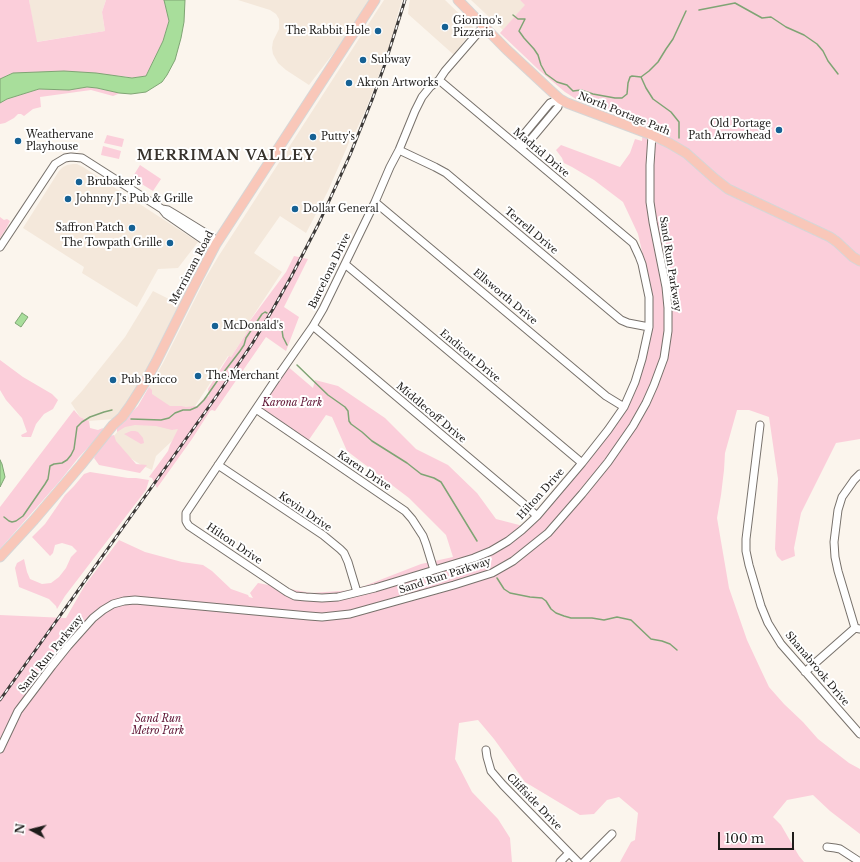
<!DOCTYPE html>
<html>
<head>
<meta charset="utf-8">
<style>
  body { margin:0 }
  #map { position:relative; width:860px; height:862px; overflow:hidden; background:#fbf5ed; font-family:"Libre Baskerville",serif }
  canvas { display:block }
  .north { position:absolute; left:12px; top:810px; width:40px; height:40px; -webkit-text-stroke:3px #fff; paint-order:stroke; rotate:277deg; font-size:11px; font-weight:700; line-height:16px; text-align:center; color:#1e1c1a }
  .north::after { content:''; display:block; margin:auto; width:14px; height:18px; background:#1e1c1a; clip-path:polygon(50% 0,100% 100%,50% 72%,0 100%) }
  .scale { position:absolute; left:718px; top:832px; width:76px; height:18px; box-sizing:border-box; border:2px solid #1e1c1a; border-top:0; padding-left:5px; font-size:12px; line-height:14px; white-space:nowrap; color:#1e1c1a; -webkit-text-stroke:3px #fff; paint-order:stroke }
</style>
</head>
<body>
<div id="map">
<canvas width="860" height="862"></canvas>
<div class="north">N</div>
<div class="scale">100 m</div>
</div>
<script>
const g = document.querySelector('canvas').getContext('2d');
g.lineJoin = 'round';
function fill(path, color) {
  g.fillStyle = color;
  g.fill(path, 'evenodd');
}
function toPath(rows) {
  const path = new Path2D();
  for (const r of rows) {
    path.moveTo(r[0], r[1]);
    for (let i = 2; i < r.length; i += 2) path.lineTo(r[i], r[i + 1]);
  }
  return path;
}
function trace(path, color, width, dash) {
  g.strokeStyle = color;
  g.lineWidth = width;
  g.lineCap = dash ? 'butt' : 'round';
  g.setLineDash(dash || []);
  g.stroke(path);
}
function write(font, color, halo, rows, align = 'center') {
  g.font = font + ' "Libre Baskerville",serif';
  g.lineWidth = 4;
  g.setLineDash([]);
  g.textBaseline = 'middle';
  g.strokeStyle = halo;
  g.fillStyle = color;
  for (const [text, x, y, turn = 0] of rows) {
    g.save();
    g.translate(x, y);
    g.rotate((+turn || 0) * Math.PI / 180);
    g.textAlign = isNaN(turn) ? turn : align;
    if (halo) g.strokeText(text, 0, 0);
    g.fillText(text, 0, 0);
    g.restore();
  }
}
const built = toPath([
  [29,0,106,0,102,12,105,31,36,42],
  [238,0,369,0,342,42,309,85,286,70,278,63,273,54,272,48,273,41,279,29,279,19,276,14,270,10],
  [384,0,402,0,396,20,397,21,387,53,366,109,352,139,351,138,328,191,306,233,280,216,254,253,282,272,249,322,251,326,231,357,228,356,172,441,156,456,152,470,143,466,107,444,136,410,163,363,205,279,218,257],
  [410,0,445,0,473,27,472,31,464,41,454,55,408,14,409,4],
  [471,0,520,0,526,5,503,30],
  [73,164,77,164,83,167,198,242,178,268,158,269,137,307,82,273,84,267,23,228,59,171,63,167,67,165],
  [153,291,179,304,148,366,128,401,114,419,89,421,80,417,71,403,82,391,125,337]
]);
const green = toPath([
  [0,0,29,0,37,42,105,31,102,12,106,0,164,0,169,21,163,41,146,76,132,78,123,76,13,73,0,79],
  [520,0,860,0,860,439,836,443,801,513,794,548,795,556,782,561,777,556,775,549,778,479,769,417,749,410,737,410,725,453,724,470,721,495,717,518,729,588,747,640,760,668,769,687,784,704,803,722,818,739,849,763,860,769,860,834,830,811,813,795,787,800,773,817,781,825,799,856,804,862,620,862,631,842,635,840,638,813,619,797,607,800,594,814,580,815,525,782,494,739,478,720,459,723,455,759,472,792,498,819,510,838,512,862,0,862,0,615,66,618,85,585,119,540,145,552,182,562,203,565,212,571,231,589,248,595,249,597,253,598,250,593,258,583,311,593,354,590,421,564,453,557,446,535,409,498,347,451,332,417,326,415,306,444,256,409,286,365,313,388,315,380,338,386,385,418,416,449,448,465,477,493,496,519,527,527,631,397,649,348,653,315,648,277,638,234,623,202,594,180,572,167,564,163,562,158,556,150,561,145,620,167,630,153,635,139,642,141,643,124,590,105,576,99,565,92,540,71,500,33,525,5],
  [87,87,97,88,119,93,118,94,113,96,91,90,40,97,41,107,33,109,24,116,21,114,18,114,14,118,5,123,0,124,0,103,7,99,39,89,69,90],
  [107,135,124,139,122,147,104,143],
  [103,146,121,151,119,159,101,155],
  [140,165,161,179,153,191,132,178],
  [0,217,4,220,7,219,10,221,6,229,0,238],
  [294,256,308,259,284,307,299,317,286,351,266,337,215,411,212,410,210,411,192,439,157,488,152,478,149,477,168,451,170,445,178,429,172,430,156,426,135,425,125,427,117,432,117,427,138,406,149,387,152,390,152,394,170,406,181,406,186,407,197,406,205,397,209,396,208,389,229,356,231,357,251,326,249,322,286,272],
  [0,360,23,377,52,394,58,400,53,409,44,414,36,424,31,437,22,437,21,435,27,432,22,418,6,400,0,390],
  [74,410,80,417,89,421,90,428,98,430,103,428,102,433,79,457,59,482,0,549,0,507],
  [131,431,135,431,138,432,143,438,144,443,141,444,124,434],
  [114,435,116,441,136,464,147,465,140,473,99,465,94,458,97,452,110,436],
  [90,472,128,478,136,478,149,480,146,490,65,596,57,609,56,606,49,599,19,587,15,568,17,563,24,559,27,572,30,579,42,584,51,583,59,577,66,568,71,557,77,551,72,546,62,543,55,545,53,553,50,556,32,537,45,524,65,495,74,486,84,474]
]);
const water = toPath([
  [164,0,185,0,184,22,181,38,175,60,167,75,162,82,146,92,131,94,119,93,97,88,87,87,69,90,39,89,7,99,0,103,0,79,13,73,64,71,96,73,132,78,146,76,163,41,169,21,164,0],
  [22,313,28,317,21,327,15,323,22,313],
  [0,460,2,464,5,477,0,487,0,460]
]);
const stream = toPath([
  [699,10,735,3,762,18,771,17,786,27,804,35,817,44,823,51,828,61,838,74],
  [513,15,518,19,525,19,519,31,524,38,534,49,538,55,541,65,546,74,557,82,567,85,573,91,581,90,593,94,615,98,622,98,627,94,628,83,630,77,632,76,641,77,649,71,658,62,666,49,673,39,686,11],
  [641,77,646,88,653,99,671,112,679,122,679,138],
  [280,321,281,323,283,337,287,345],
  [297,365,328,395,345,407,348,411,349,421,351,424,362,432,372,441,407,463,421,474,434,478,441,482,477,541],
  [131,419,161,420,169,418,175,413,183,410,190,410,197,407,204,400,220,377,240,351,244,345,246,338,262,314,265,312,267,313],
  [4,517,9,521,12,522,16,521,23,516,45,484,48,479,50,466,54,464,62,463,67,460,71,455,74,449,77,427,82,422,90,417,104,412,112,410],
  [497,578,504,589,510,593,530,597,542,598,546,601,551,609,556,613,564,616,571,618,592,618,604,620,617,617,631,620,651,639,662,641,670,644,677,650]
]);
const minor = toPath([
  [439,80,633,243,639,256,642,264,649,297,649,327,642,359,635,382,624,407,608,430,582,463,537,516,522,530,508,541,491,551,474,558,375,588,338,597,322,598,306,597,295,596,287,592,189,526,187,523,186,521,186,513,278,376,313,326,323,309,375,202,390,167,399,150,415,111,422,97,430,87,439,80,445,71,484,26],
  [519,147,527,144,558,107,560,99],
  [519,147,520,139,550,103,560,99],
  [399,150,435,167,446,173,621,320,628,323,649,327],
  [375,202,606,396,624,407],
  [162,209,168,210,178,216,212,237,216,244],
  [0,247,55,164,65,158,71,157,82,158,162,209,166,214,208,243,216,244],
  [345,264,582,463],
  [313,326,525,505,537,516],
  [256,409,405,511,412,519,423,536,426,544,434,570],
  [760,425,746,539,746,551,749,565,761,606,768,623,781,644,860,734],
  [218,465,323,535,340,549,344,553,348,562,357,592],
  [855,628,838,571,835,557,834,542,838,510,842,497,854,480,860,474],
  [805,672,855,628,860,629],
  [0,749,18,711,52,666,68,646,93,618,103,610,113,604,124,601,135,600,309,616,322,617,350,614,454,585,492,573,513,561,548,533,582,494,608,462,633,426,646,403,654,385,664,358,668,331,668,308,666,287,653,222,650,202,650,165,652,135],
  [486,750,487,757,491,771,503,785,538,821,578,862],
  [827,847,835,848,840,849,860,862],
  [560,862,569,853],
  [584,862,612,834]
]);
const major = toPath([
  [458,0,506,49,550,90,560,99,567,103,652,135,669,143,686,153,714,178,728,189,830,237,837,242,853,257,860,261],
  [0,557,34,520,81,465,113,425,122,417,130,406,144,384,156,362,192,290,216,244,375,0]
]);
const rail = toPath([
  [0,700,218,394,252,344,273,309,291,277,319,223,350,155,372,100,385,64,405,0]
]);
const markers = [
  [445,27,4,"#156194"],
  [378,31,4,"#156194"],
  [363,60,4,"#156194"],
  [349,83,4,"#156194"],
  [779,130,4,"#156194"],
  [313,137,4,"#156194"],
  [18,141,4,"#156194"],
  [79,182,4,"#156194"],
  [68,199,4,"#156194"],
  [295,209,4,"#156194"],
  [132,228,4,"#156194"],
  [170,243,4,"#156194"],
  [215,326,4,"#156194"],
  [198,376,4,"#156194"],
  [113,380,4,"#156194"]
];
const poiNames = [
  ["Gionino's",453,21],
  ["Pizzeria",453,33],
  ["The Rabbit Hole",370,31,"right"],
  ["Subway",371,60],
  ["Akron Artworks",357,83],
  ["Old Portage",771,124,"right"],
  ["Path Arrowhead",771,136,"right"],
  ["Weathervane",26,135],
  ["Playhouse",26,147],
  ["Putty's",321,137],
  ["Brubaker's",87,182],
  ["Johnny J's Pub & Grille",76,199],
  ["Dollar General",303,209],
  ["Saffron Patch",124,228,"right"],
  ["The Towpath Grille",162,243,"right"],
  ["McDonald's",223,326],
  ["The Merchant",206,376],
  ["Pub Bricco",121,380]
];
const streetNames = [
  ["North Portage Path",624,114,22],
  ["Madrid Drive",541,153,40],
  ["Terrell Drive",531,231,40],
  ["Sand Run Parkway",670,264,81],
  ["Merriman Road",192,268,-62],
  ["Barcelona Drive",330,271,-64],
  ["Ellsworth Drive",505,297,40],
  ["Endicott Drive",470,356,40],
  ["Middlecoff Drive",431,413,40],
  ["Karen Drive",364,471,34],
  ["Hilton Drive",541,494,-48],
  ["Kevin Drive",305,512,34],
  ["Hilton Drive",234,544,34],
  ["Sand Run Parkway",445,576,-18],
  ["Sand Run Parkway",51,654,-51],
  ["Shanabrook Drive",817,669,50],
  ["Cliffside Drive",534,802,46]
];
const parkNames = [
  ["Karona Park",292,403],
  ["Sand Run",158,719],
  ["Metro Park",158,731]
];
const districtNames = [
  ["MERRIMAN VALLEY",226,156]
];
fill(built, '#f4e8db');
fill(green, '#fbceda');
fill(water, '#a8de9b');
trace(water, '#7fa474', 1);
trace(stream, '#7fa474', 1.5);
trace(minor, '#77716b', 9);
trace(major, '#d6d6d6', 11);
trace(minor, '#fff', 7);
trace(major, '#f9c7b9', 9);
trace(rail, '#3d3a38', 3);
trace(rail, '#fff', 1.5, [4.5]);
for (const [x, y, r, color] of markers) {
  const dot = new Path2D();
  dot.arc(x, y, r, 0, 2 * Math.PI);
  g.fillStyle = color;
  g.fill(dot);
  trace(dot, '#fff', 1.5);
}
write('10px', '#1e1c1a', '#fff', poiNames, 'left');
write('10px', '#1e1c1a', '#fff', streetNames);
write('italic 10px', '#5e1333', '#fff', parkNames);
g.letterSpacing = '1px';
write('bold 14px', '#37322c', '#fff', districtNames);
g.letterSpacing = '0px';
</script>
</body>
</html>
